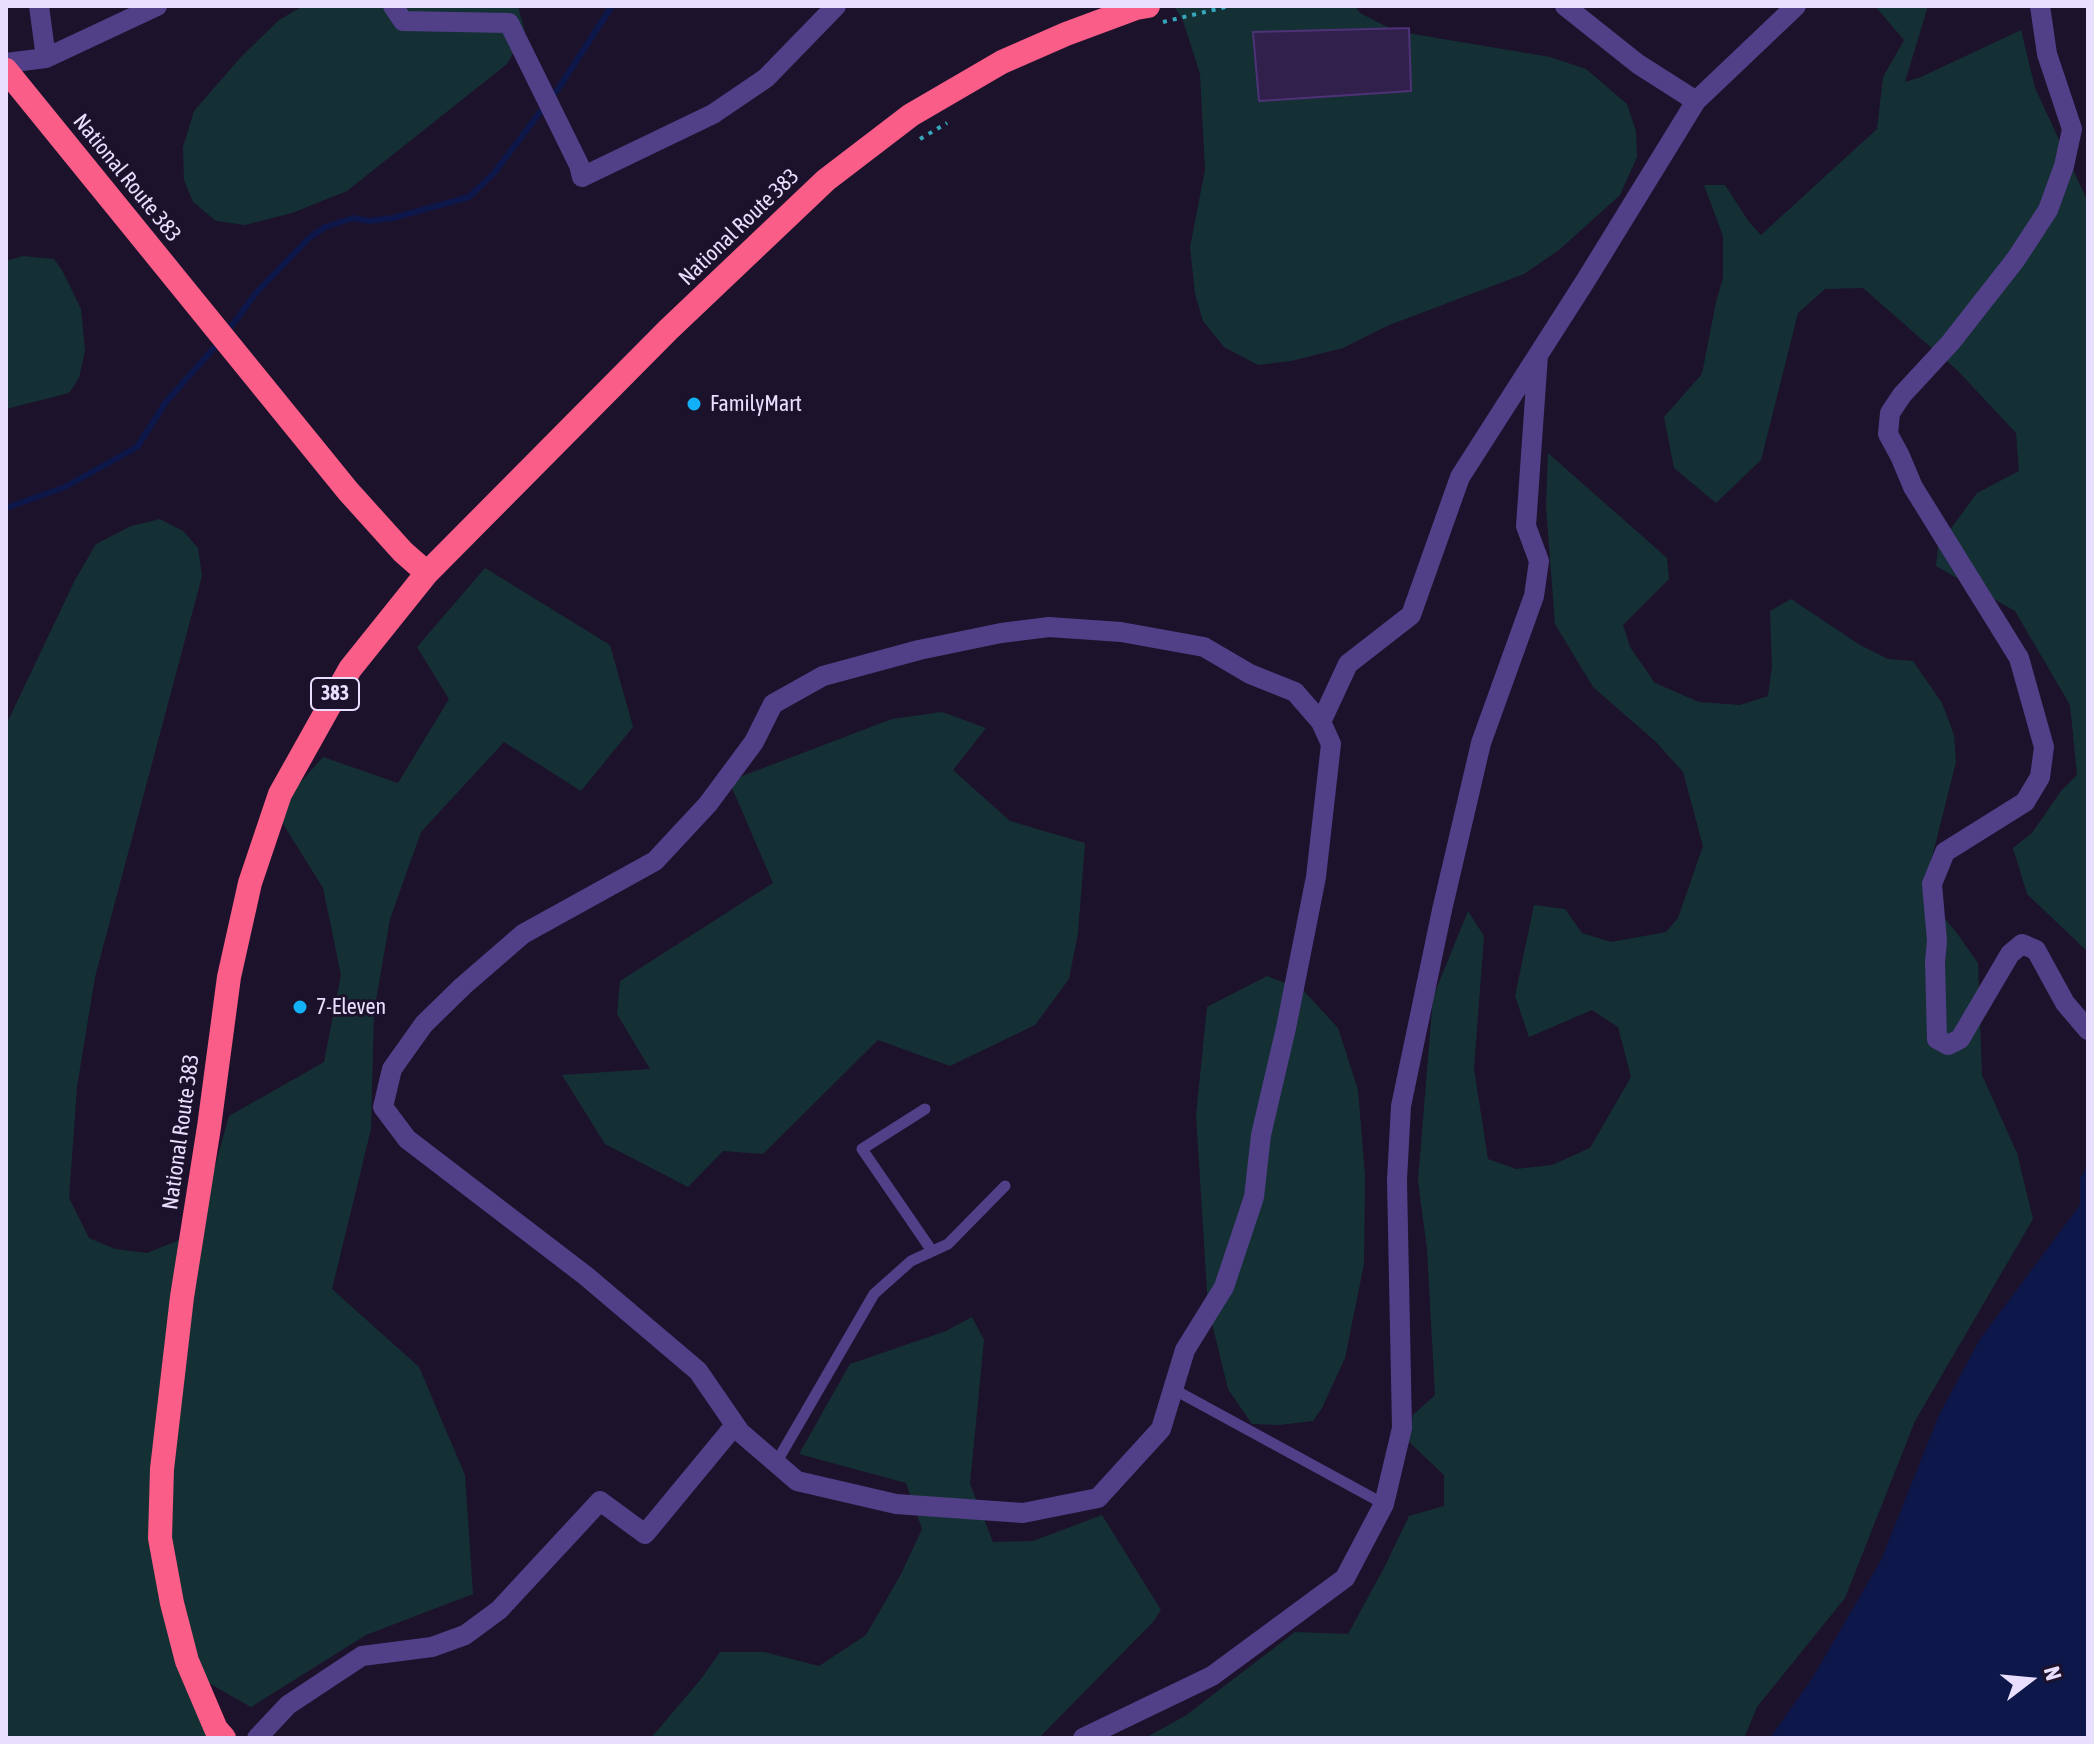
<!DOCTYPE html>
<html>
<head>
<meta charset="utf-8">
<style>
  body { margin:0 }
  #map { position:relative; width:2094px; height:1744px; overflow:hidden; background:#1c122b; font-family:"Asap Condensed",sans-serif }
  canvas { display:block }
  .frame { position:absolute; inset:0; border:8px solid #e8defe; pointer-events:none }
  .north { position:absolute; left:1990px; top:1640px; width:80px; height:80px; -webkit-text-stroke:6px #1c122b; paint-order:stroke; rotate:74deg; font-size:22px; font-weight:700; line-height:32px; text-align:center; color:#e8defe }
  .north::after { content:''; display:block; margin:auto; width:28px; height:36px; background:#e8defe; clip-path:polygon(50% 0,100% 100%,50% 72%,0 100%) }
</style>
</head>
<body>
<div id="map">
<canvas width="2094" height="1744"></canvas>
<div class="frame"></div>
<div class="north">N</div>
</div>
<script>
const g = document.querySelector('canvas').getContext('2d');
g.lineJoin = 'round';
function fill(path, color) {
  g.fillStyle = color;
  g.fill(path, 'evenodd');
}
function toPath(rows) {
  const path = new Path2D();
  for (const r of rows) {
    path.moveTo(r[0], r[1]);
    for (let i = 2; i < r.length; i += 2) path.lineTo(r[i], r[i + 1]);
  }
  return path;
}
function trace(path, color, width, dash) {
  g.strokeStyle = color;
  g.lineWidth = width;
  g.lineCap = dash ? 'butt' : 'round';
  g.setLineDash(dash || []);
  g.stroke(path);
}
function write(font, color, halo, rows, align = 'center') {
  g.font = font + ' "Asap Condensed",sans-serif';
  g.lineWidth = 6;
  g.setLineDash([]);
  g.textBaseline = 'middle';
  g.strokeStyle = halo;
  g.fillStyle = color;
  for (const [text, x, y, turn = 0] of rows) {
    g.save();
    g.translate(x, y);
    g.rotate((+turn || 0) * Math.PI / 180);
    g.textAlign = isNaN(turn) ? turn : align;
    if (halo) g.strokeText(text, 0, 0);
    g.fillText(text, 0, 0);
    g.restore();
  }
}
const green = toPath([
  [303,6,518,6,525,32,507,64,347,191,292,213,245,225,216,221,193,202,184,180,183,147,194,111,241,57,279,20],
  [1174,6,1355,6,1360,13,1395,31,1550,57,1586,69,1627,104,1636,131,1637,157,1620,195,1559,250,1524,274,1387,326,1343,348,1291,361,1258,365,1224,347,1203,321,1195,294,1190,247,1205,170,1200,74,1183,21],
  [1875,6,1928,6,1905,82,1921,77,2021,30,2035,88,2088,202,2088,952,2027,894,2013,848,2032,833,2061,791,2077,775,2070,705,2015,611,1936,566,1938,546,1977,493,2019,471,2016,433,1958,371,1863,288,1825,289,1798,313,1761,460,1716,503,1674,468,1664,417,1702,374,1716,302,1723,278,1723,236,1704,185,1725,185,1749,222,1761,235,1877,129,1883,77,1904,40],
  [23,256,54,259,62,270,81,309,85,351,79,378,69,393,6,409,6,261],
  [1548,453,1667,558,1669,579,1623,625,1630,647,1655,683,1699,702,1740,705,1768,696,1772,667,1770,611,1791,599,1860,645,1888,659,1913,661,1942,703,1954,735,1956,762,1923,893,1956,932,1978,963,1982,1075,2017,1153,2033,1219,1915,1421,1845,1598,1757,1707,1744,1738,1145,1738,1185,1716,1295,1632,1348,1634,1385,1566,1409,1516,1444,1506,1444,1475,1407,1440,1413,1415,1435,1395,1427,1249,1418,1181,1433,997,1468,911,1484,936,1474,1069,1488,1159,1516,1169,1552,1165,1590,1148,1631,1077,1618,1027,1592,1010,1529,1037,1515,996,1534,905,1565,909,1582,933,1611,942,1666,932,1678,918,1703,846,1683,772,1655,741,1593,687,1555,624,1546,506],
  [160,519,183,531,198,548,202,576,95,977,77,1087,69,1198,89,1238,115,1249,147,1253,177,1241,204,1206,229,1116,324,1062,341,975,323,888,275,811,323,757,398,783,449,699,417,647,485,568,610,645,633,727,581,791,504,742,421,832,390,919,374,1012,371,1129,332,1289,419,1367,465,1475,473,1594,366,1635,251,1707,181,1667,190,1699,212,1738,6,1738,6,725,75,580,96,544,131,526],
  [942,712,986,728,953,770,1010,821,1085,843,1078,933,1069,979,1035,1025,950,1066,878,1040,763,1154,723,1151,688,1187,605,1144,562,1075,650,1069,617,1014,620,981,773,883,729,781,892,719],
  [1267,976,1303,990,1338,1028,1358,1090,1365,1176,1364,1264,1345,1358,1322,1408,1313,1421,1279,1425,1252,1424,1228,1389,1208,1307,1196,1115,1207,1007],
  [972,1317,984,1340,970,1484,993,1542,1033,1541,1102,1515,1161,1610,1153,1622,1039,1738,651,1738,701,1679,720,1652,764,1652,819,1666,866,1635,901,1574,922,1529,906,1483,799,1454,850,1364,946,1331]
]);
const water = toPath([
  [2088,1165,2088,1738,1770,1738,1813,1677,1881,1560,1939,1415,1980,1339,2080,1205,2080,1178]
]);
const stream = toPath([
  [227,332,256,293,309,238,325,227,353,218,369,221,393,218,469,197,494,173,560,86,612,6],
  [6,508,65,487,137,447,166,402,220,341]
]);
const building = toPath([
  [1409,28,1411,91,1259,101,1253,32,1409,28]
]);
const path = toPath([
  [1163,22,1230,6],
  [920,139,947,123]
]);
const lane = toPath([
  [925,1109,862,1149,932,1251],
  [1173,1389,1384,1504],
  [776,1463,874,1294,911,1261,948,1244,1005,1186]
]);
const street = toPath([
  [39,6,46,58],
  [393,6,403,21,509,23,579,165,582,177,713,114,766,78,836,6],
  [1565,6,1638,64,1696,101],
  [2040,6,2047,54,2072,129,2064,166,2048,210,2016,259,1951,342,1902,395,1890,413,1888,434,1900,456,1913,487,2019,658,2044,747,2040,777,2025,802,1945,852,1932,884,1937,941,1935,962,1937,1039,1948,1045,1960,1039,2010,954,2022,944,2036,950,2065,1003,2088,1030],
  [6,63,46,58,157,6],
  [1049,627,1121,632,1204,647,1250,674,1295,692,1321,722,1331,744,1316,877,1286,1028,1261,1135,1254,1197,1224,1287,1185,1350,1161,1429,1098,1498,1023,1513,896,1504,797,1481,740,1432,698,1371,586,1276,407,1139,383,1107,392,1069,424,1024,463,986,523,934,655,861,708,804,754,742,773,704,823,676,919,650,1001,633,1049,627],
  [1321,722,1348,664,1411,615,1460,477,1586,280,1696,101,1796,6],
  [257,1738,288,1705,362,1656,432,1647,465,1635,499,1610,600,1501,645,1534,735,1425],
  [1083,1738,1212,1676,1345,1578,1384,1504,1402,1428,1397,1180,1401,1106,1442,910,1481,743,1534,596,1539,561,1526,526,1538,355]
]);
const highway = toPath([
  [6,70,348,491,403,552,427,573],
  [224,1738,216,1729,187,1661,172,1603,160,1538,162,1469,182,1297,209,1127,229,977,250,883,280,794,350,669,427,573,668,330,826,180,911,115,1002,62,1066,34,1136,8,1148,6]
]);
const markers = [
  [694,404,8,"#11b0f7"],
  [300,1007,8,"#11b0f7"]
];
const shields = [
  [335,694,48]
];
const shieldNames = [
  ["383",335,694]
];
const streetNames = [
  ["National Route 383",127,178,51],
  ["National Route 383",739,227,-44],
  ["National Route 383",181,1132,-82]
];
const poiNames = [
  ["FamilyMart",710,404],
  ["7-Eleven",316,1007]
];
fill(green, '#153035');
fill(water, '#0d1749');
trace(stream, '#0d1749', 6);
fill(building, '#311f4c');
trace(building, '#4e3277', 2);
trace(path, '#36a7ba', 4, [4, 6]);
trace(lane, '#513f88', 11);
trace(street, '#513f88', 20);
trace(highway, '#f95d88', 24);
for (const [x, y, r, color] of markers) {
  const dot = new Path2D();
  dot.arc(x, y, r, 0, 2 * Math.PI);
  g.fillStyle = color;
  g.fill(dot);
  trace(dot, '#1c122b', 3);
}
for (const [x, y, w] of shields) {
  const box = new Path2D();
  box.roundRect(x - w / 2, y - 16, w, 32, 6);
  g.fillStyle = '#1c122b';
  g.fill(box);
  trace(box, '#e8defe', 2);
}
write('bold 20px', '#e8defe', null, shieldNames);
write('22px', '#e8defe', '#1c122b', streetNames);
write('22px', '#e8defe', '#1c122b', poiNames, 'left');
</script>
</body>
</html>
